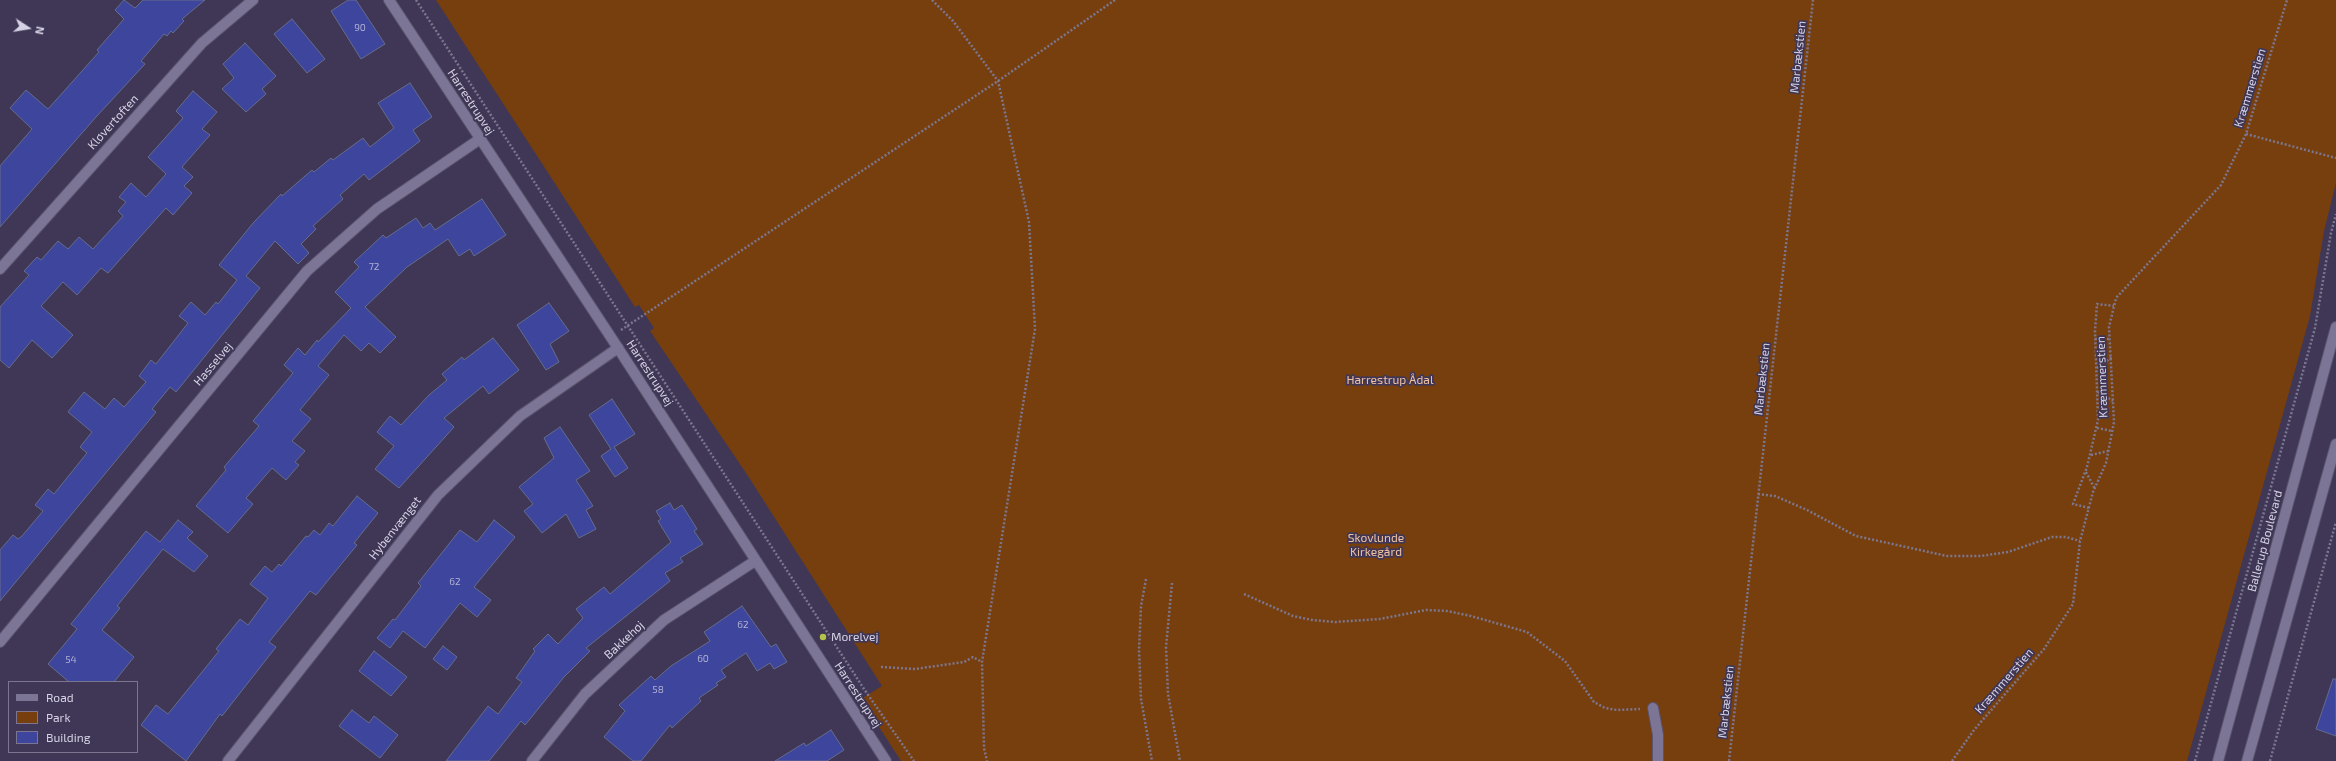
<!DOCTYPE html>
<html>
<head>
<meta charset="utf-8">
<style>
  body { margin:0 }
  #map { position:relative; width:2336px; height:761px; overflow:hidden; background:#3f3755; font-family:"Exo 2",sans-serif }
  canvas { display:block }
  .legend { position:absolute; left:8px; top:681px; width:130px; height:72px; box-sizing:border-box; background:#3f3755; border:1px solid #7c758f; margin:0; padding:5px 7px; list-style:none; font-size:12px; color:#d7d3e6 }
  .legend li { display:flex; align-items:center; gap:8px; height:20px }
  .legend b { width:20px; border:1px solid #7c758f }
  .north { position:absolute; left:8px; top:8px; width:40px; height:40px; -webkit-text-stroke:3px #3f3755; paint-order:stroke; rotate:102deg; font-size:11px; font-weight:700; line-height:16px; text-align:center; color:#d7d3e6 }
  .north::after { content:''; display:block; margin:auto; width:14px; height:18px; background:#d7d3e6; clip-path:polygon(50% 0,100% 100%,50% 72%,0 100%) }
</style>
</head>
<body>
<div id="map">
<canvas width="2336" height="761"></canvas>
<ul class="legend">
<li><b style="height:5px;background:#7d7596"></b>Road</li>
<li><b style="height:11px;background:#773f0e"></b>Park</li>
<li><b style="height:11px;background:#3e459c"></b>Building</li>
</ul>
<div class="north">N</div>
</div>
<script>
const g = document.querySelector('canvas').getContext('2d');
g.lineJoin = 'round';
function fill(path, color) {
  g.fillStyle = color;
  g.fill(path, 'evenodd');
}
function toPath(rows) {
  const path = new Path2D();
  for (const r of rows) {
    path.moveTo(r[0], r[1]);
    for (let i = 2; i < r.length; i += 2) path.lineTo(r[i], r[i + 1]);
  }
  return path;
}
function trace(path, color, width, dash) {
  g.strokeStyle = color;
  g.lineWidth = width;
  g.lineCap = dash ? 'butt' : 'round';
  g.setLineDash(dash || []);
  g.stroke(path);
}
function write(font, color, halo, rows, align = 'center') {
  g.font = font + ' "Exo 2",sans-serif';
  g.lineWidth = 3.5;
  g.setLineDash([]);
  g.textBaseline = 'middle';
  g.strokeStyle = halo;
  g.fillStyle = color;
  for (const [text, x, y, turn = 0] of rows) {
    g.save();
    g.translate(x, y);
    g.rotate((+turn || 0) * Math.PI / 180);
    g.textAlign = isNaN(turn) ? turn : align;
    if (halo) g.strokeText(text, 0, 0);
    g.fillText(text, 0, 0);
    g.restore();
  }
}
const green = toPath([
  [436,0,2336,0,2336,183,2324,231,2310,316,2187,761,901,761,861,699,882,686,748,476,650,331,654,328,639,305,635,307]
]);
const building = toPath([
  [124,0,135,8,143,0,205,0,182,19,184,21,173,33,171,31,167,36,164,34,141,61,145,64,96,117,0,227,0,166,32,129,10,108,26,90,48,109,99,52,97,50,124,19,115,10,124,0],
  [348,0,356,0,385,44,361,59,331,11,348,0],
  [292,19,325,59,307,73,274,34,292,19],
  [245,43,276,76,262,89,266,94,246,112,222,89,234,78,223,64,245,43],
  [410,83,432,117,413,130,420,141,369,180,364,174,340,195,343,199,313,226,316,229,301,244,309,253,298,264,275,241,246,276,260,288,176,392,170,387,152,409,156,412,0,601,0,550,13,535,18,539,22,536,43,511,35,505,48,489,54,494,87,453,80,447,92,432,68,412,84,392,105,409,114,398,124,407,146,382,139,376,151,360,156,364,188,323,179,316,191,302,205,315,216,302,218,304,237,280,219,265,254,222,281,194,282,196,312,170,314,172,331,158,333,160,363,138,370,147,394,128,378,103,410,83],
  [193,91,217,112,202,129,210,135,182,167,193,177,184,186,192,193,173,215,166,208,108,273,101,268,77,295,63,282,41,306,73,335,52,358,32,340,9,368,0,360,0,307,29,275,24,271,37,257,41,260,58,241,68,249,79,237,93,249,123,216,118,211,126,202,119,197,131,183,146,197,166,174,148,157,183,118,176,111,193,91],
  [482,199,506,235,474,256,470,249,459,256,448,239,407,267,365,307,396,337,380,353,369,343,361,351,344,335,318,366,329,375,300,410,311,419,292,441,305,451,295,462,299,465,286,480,272,468,246,498,253,504,228,533,196,506,226,470,224,467,259,426,253,421,293,373,284,365,298,348,305,355,317,340,318,342,351,308,335,292,359,267,354,262,383,235,386,238,416,218,423,228,430,223,435,230,482,199],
  [549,303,569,331,550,344,559,362,546,370,517,325,549,303],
  [493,338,519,370,489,394,483,386,444,418,454,427,399,488,375,469,394,446,377,432,390,416,401,425,429,395,447,380,442,374,462,357,464,360,493,338],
  [612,399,635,434,614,447,628,468,615,477,601,456,611,449,589,415,612,399],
  [560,427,590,471,576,480,593,506,586,510,596,529,579,538,566,514,542,533,524,511,533,504,519,487,554,458,544,438,560,427],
  [357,496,378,513,354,543,357,545,316,595,310,591,269,642,276,647,222,716,220,714,186,761,141,725,156,705,168,714,219,651,216,649,240,619,248,625,268,598,250,584,265,566,272,572,279,564,281,566,306,536,308,537,314,530,320,535,329,523,333,526,357,496],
  [670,503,674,510,682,505,697,529,694,531,703,544,680,558,683,562,665,573,670,581,586,648,590,651,564,677,525,725,521,721,489,761,446,761,488,706,498,714,522,682,516,678,535,651,533,649,548,634,558,644,583,618,576,609,604,587,610,594,671,542,658,521,661,519,656,511,670,503],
  [178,520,193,532,187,538,208,556,194,572,163,549,117,606,120,608,102,630,134,657,114,682,69,682,48,664,77,629,71,624,146,531,160,542,178,520],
  [494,520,515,537,474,587,491,600,477,617,460,603,425,648,403,631,390,648,377,638,393,619,395,620,421,586,418,583,460,530,477,542,494,520],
  [742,606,771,647,776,644,787,662,774,669,770,663,757,671,746,653,721,670,726,677,716,683,718,685,699,698,701,701,672,728,670,725,641,761,633,761,610,742,604,737,625,711,619,705,651,676,655,680,671,666,710,641,704,632,742,606],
  [443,646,457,657,447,670,433,659,443,646],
  [374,651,407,677,391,696,359,671,374,651],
  [2333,679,2336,679,2336,736,2316,729,2333,679],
  [352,710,369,723,374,716,398,735,380,758,339,726,352,710],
  [831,730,844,750,827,761,775,761,804,743,806,746,831,730]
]);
const path = toPath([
  [416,0,864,689,914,761],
  [932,0,953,21,998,81,1029,222,1035,329,982,662,984,748,987,761],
  [2246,134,2336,158],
  [621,330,998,81,1115,0],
  [2095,339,2110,339],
  [2097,368,2112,357],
  [2098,392,2113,401],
  [2097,428,2112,431],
  [2091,455,2108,451],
  [2086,472,2095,489],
  [1758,494,1775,496,1807,510,1856,536,1947,556,1981,556,2008,552,2052,537,2066,537,2080,541],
  [2089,508,2073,504,2087,467,2098,420,2095,331,2097,304,2114,306],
  [1146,579,1141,606,1139,650,1141,699,1152,761],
  [1172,583,1166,647,1168,694,1180,761],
  [1244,594,1293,616,1312,620,1335,622,1380,619,1426,610,1447,611,1471,616,1527,632,1565,661,1594,702,1605,708,1617,710,1640,709],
  [881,667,915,669,964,662,973,657,982,662],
  [1729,761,1813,0],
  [1952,761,1974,730,2044,649,2073,604,2080,541,2093,492,2106,463,2114,422,2109,327,2116,298,2221,185,2246,134,2287,0],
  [2195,761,2315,328,2331,233,2336,214],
  [2270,761,2336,522]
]);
const lane = toPath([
  [1653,708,1658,735,1658,761]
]);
const street = toPath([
  [0,269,202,43,253,0],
  [0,642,307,271,377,209,480,139],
  [228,761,438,495,520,416,618,348],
  [532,761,585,694,664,620,755,561]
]);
const secondary = toPath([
  [389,0,618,348,886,761],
  [2218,761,2336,327],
  [2247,761,2336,444]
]);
const markers = [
  [823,637,4,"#b4c24a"]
];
const numberNames = [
  ["90",360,28],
  ["72",374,267],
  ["62",455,582],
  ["62",743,625],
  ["60",703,659],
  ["54",71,660],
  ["58",658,690]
];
const streetNames = [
  ["Marbækstien",1798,57,-84],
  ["Kræmmerstien",2250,88,-73],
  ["Harrestrupvej",471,102,57],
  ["Kløvertoften",113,122,-48],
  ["Hasselvej",213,364,-50],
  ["Harrestrupvej",650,373,57],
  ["Kræmmerstien",2102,377,-92],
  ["Marbækstien",1762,379,-84],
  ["Hybenvænget",395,528,-52],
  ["Ballerup Boulevard",2265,541,-75],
  ["Bakkehøj",624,640,-43],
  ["Kræmmerstien",2004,681,-49],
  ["Harrestrupvej",858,695,57],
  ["Marbækstien",1726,702,-84]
];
const parkNames = [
  ["Harrestrup Ådal",1390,380],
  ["Skovlunde",1376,538],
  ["Kirkegård",1376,552]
];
const poiNames = [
  ["Morelvej",831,637]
];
fill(green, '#773f0e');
fill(building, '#3e459c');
trace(building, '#656c8c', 1);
trace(lane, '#5b546d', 12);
trace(street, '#5b546d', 12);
trace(secondary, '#5b546d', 12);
trace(path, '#7c768f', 2.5, [2, 2]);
trace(lane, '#7d7596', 10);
trace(street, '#7d7596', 10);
trace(secondary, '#7d7596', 10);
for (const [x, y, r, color] of markers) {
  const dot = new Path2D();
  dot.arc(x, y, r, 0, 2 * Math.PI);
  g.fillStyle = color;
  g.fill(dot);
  trace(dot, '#3f3755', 1.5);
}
write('10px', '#b1b0d4', null, numberNames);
write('12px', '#d7d3e6', '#3f3755', streetNames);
write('12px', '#f0c2a3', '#3f3755', parkNames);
write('12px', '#d7d3e6', '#3f3755', poiNames, 'left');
</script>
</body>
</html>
